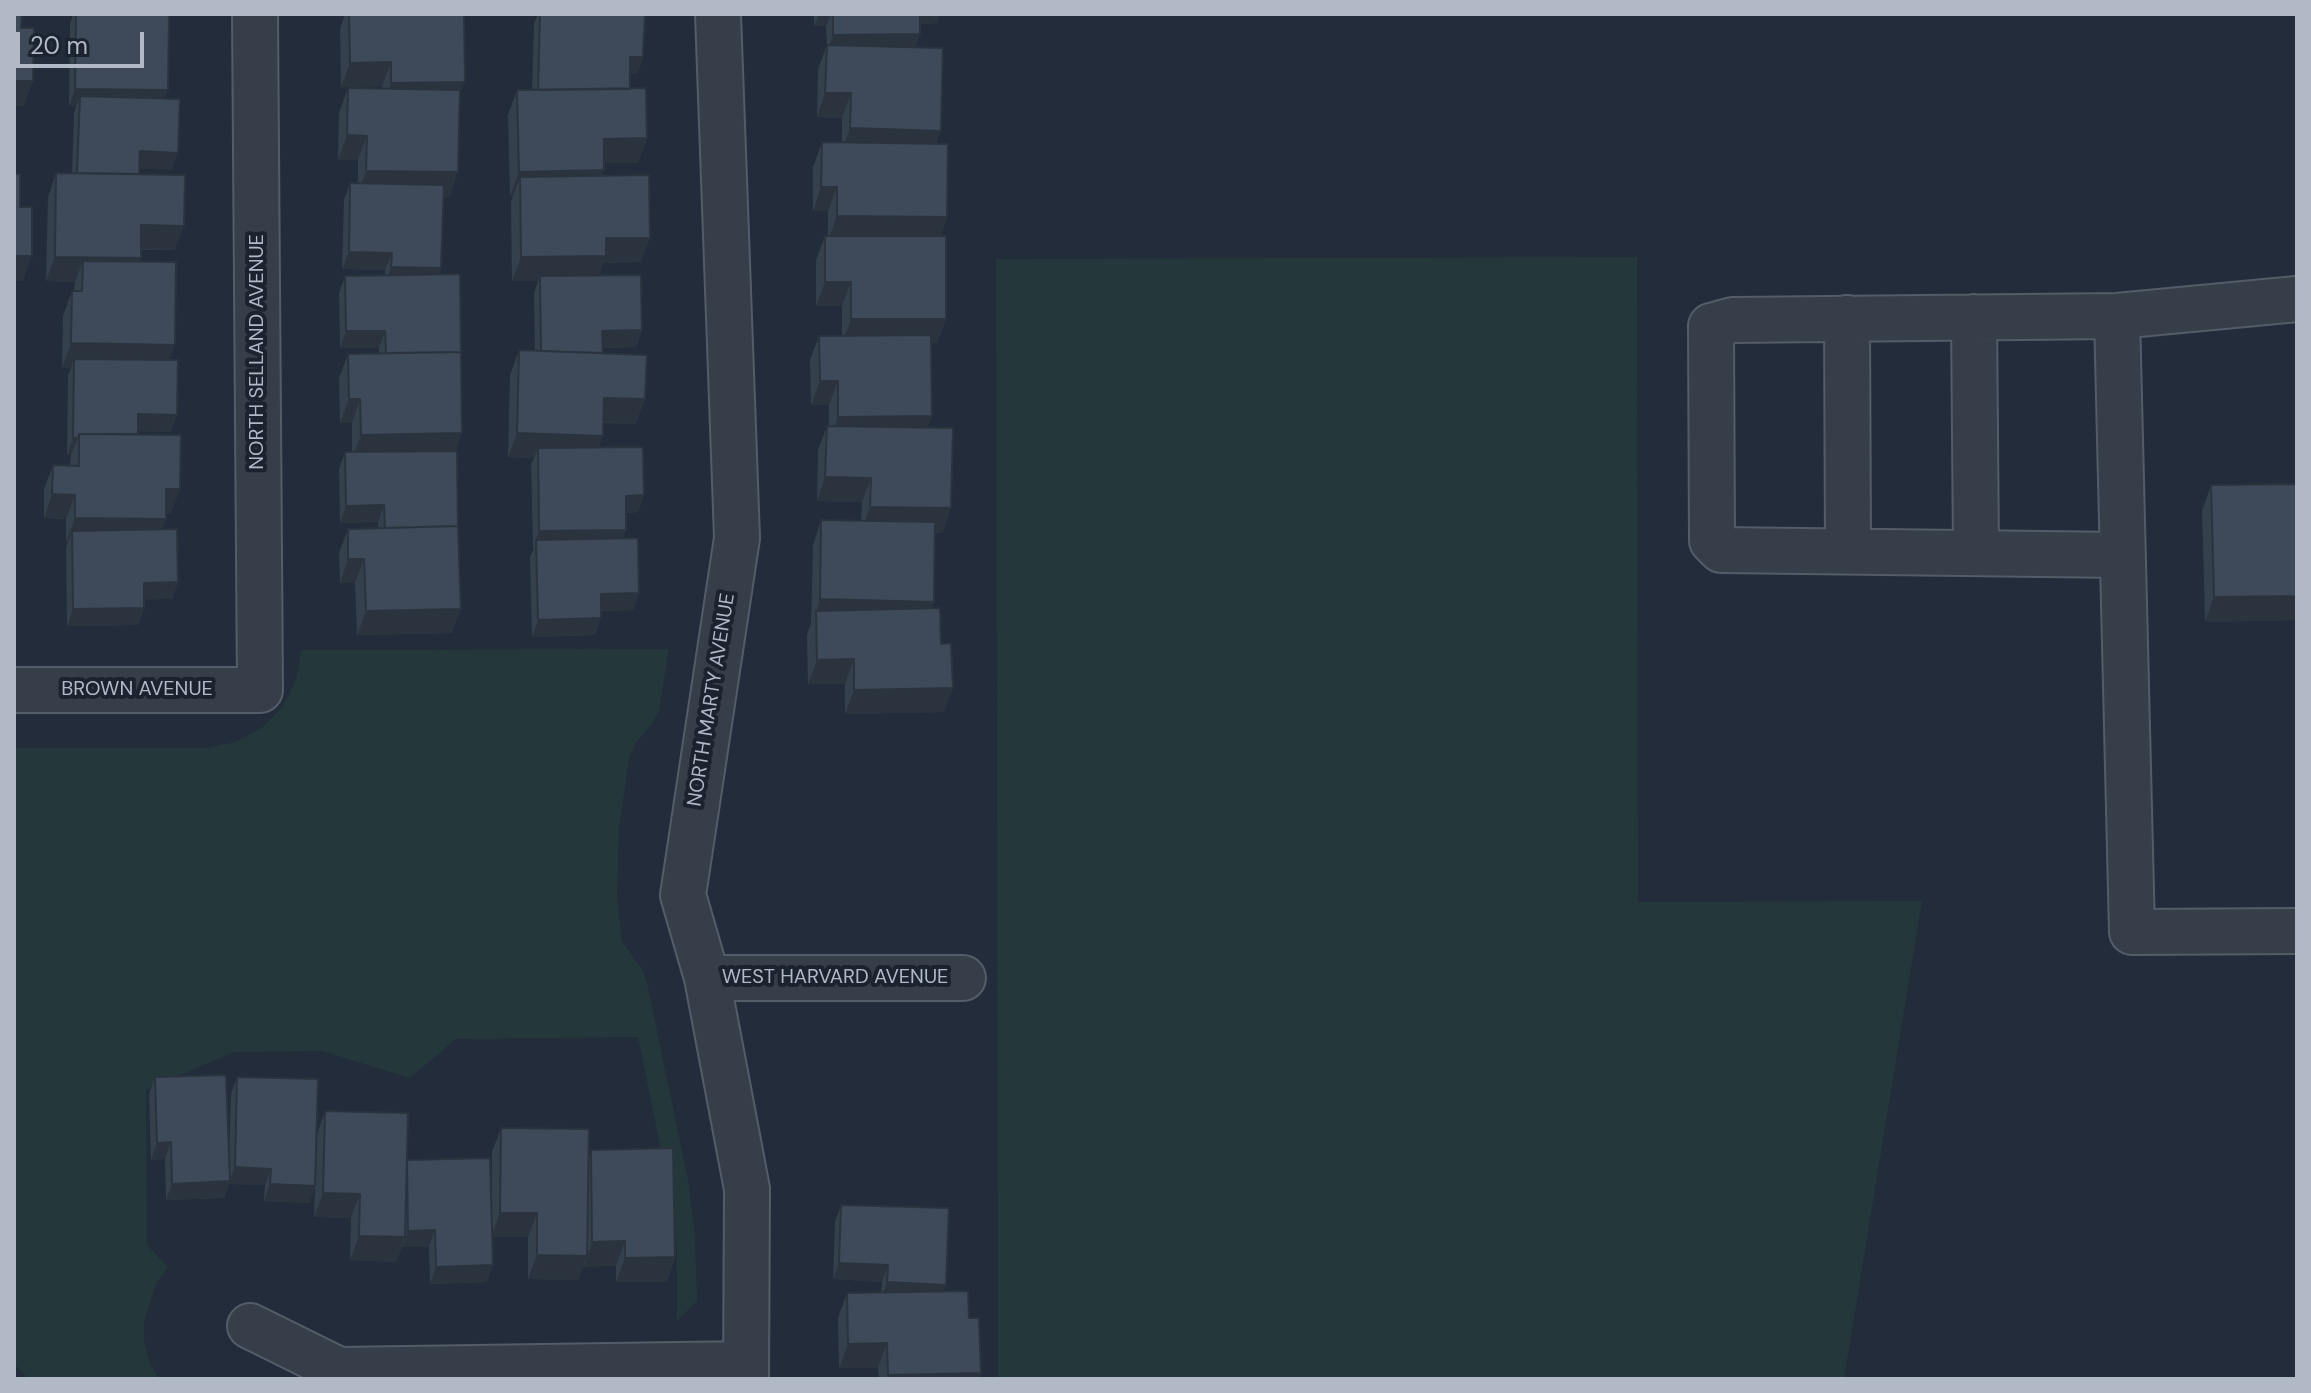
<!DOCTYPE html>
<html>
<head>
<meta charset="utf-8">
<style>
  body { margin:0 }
  #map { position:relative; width:2311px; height:1393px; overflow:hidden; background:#222c3a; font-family:"DM Sans",sans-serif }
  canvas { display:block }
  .frame { position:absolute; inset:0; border:16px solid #b1b9c6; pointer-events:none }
  .scale { position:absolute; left:16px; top:32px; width:128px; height:36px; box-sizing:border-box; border:4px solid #b1b9c6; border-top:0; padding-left:10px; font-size:24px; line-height:28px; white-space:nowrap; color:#b1b9c6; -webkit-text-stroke:6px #1b232f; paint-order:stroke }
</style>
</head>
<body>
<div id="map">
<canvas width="2311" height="1393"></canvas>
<div class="frame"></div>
<div class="scale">20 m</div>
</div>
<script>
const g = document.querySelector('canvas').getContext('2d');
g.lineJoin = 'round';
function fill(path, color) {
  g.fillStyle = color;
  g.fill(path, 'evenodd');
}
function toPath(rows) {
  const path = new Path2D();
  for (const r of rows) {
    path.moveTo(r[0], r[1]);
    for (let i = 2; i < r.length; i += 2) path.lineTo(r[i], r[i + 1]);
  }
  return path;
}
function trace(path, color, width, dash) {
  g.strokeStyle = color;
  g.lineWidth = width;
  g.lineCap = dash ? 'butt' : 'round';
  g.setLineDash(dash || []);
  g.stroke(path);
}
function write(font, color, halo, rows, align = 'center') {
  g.font = font + ' "DM Sans",sans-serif';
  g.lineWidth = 8;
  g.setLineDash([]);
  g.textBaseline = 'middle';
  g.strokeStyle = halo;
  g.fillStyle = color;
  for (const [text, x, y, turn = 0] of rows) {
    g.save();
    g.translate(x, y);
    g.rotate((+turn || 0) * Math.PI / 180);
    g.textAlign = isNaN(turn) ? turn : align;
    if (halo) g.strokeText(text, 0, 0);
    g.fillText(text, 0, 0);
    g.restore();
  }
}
const green = toPath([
  [1637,257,1638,902,1922,901,1844,1379,998,1379,996,259],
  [669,649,659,711,652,724,636,743,629,759,619,828,617,896,622,941,642,969,647,983,688,1180,695,1236,697,1301,677,1321,677,1252,673,1209,638,1037,456,1039,410,1078,322,1051,234,1052,146,1090,147,1245,168,1267,156,1284,144,1321,144,1341,149,1361,159,1379,29,1379,14,1364,14,748,207,748,236,742,263,727,283,706,296,680,301,650]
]);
const minor = toPath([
  [718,14,737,538,683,895,707,978,747,1189,746,1379],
  [2297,299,2117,316,2132,932,2297,931],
  [2117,316,1733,320,1711,326,1712,541,1721,550,2123,555],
  [1974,317,1976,553],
  [1847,318,1848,551],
  [14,690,260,690,255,14],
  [707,978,963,978],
  [250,1326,339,1370,746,1364]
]);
const wall = toPath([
  [73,14,169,14,164,99,172,170,139,168,139,174,175,250,141,250,140,261,169,360,171,432,138,431,138,434,171,514,166,514,166,519,162,529,178,582,172,599,144,599,144,608,138,625,67,626,66,548,68,542,66,542,66,519,44,518,44,489,53,465,70,465,71,455,67,455,68,375,71,368,62,368,63,316,72,291,74,291,75,282,46,281,48,197,56,173,72,173,74,113,76,106,69,106,70,24],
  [345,14,349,14,459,98,450,197,443,197,441,268,439,274,456,451,452,633,357,635,355,583,340,583,339,553,348,529,378,528,378,522,340,523,339,469,345,452,352,452,352,423,340,423,339,378,348,354,379,353,379,348,340,348,339,293,345,276,385,275,385,270,342,269,344,200,350,183,358,183,358,160,338,160,339,113,348,88,382,89,382,86,341,87,340,29],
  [538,14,645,14,643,57,637,74,630,74,630,89,647,138,638,163,604,163,602,176,641,262,603,263,599,275,642,330,636,347,603,348,603,353,636,424,604,423,599,447,638,512,626,513,623,538,639,593,633,610,601,611,595,635,532,637,530,557,534,548,533,548,531,464,534,458,508,457,510,375,519,350,535,351,534,293,538,281,512,281,511,202,513,196,510,196,508,115,517,90,532,90,534,24],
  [814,14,940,14,937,23,920,24,915,48,937,144,946,319,937,343,931,343,928,427,943,533,935,533,934,602,931,608,941,644,944,712,845,714,845,684,808,684,807,635,811,623,813,545,821,520,861,521,862,502,817,501,818,450,827,426,829,426,829,405,811,405,810,360,819,336,842,336,842,306,816,306,816,260,825,236,828,236,828,211,813,211,813,167,822,142,842,143,842,118,817,117,818,69,827,45,826,26,814,26],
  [2297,484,2297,620,2205,622,2202,510,2211,486],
  [155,1077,229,1157,231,1094,237,1077,317,1134,325,1111,492,1210,492,1152,501,1128,589,1156,591,1150,675,1257,667,1282,616,1282,616,1266,583,1266,578,1280,528,1279,528,1237,493,1237,487,1282,430,1284,429,1247,402,1247,402,1246,396,1262,350,1260,351,1218,314,1217,315,1187,309,1203,264,1201,265,1185,229,1184,224,1198,166,1200,165,1159,151,1160,149,1094],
  [841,1205,946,1285,943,1292,969,1318,979,1379,879,1379,878,1368,839,1368,838,1318,847,1293,881,1293,882,1282,833,1279,835,1222]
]);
const shadedWall = toPath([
  [819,14,831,14,826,26,814,26],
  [917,14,940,14,937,23,914,24],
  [920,34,914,51,827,52,833,35],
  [630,57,643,57,637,74,624,74],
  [391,62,382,86,341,87,350,63],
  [14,81,33,81,24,106,14,106],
  [465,82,456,106,382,108,391,83],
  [75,89,168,90,161,107,80,96,76,106,69,106],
  [825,93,851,93,842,118,817,117],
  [850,128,941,131,932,155,841,153],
  [347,135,367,136,358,160,338,160],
  [647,138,638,163,595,163,604,139],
  [140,151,178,153,172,170,133,168],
  [604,170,596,195,520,177,513,196,510,196,519,172],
  [366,171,458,172,450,197,357,195],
  [821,187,837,187,828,211,813,211],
  [837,216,947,217,939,242,828,240],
  [141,225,184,226,175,250,132,249],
  [606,238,650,238,641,262,603,263,597,281,540,276,538,281,512,281,521,257],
  [349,252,392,253,385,270,342,269],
  [14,256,32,256,23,281,14,281],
  [55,257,141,258,132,283,83,261,75,282,46,281],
  [391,267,441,268,435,285,385,284],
  [825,282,851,282,842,306,816,306],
  [851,319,946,319,937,343,842,343],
  [642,330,636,347,596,348,602,331],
  [346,331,385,331,379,348,340,348],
  [71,343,175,345,166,369,74,359,71,368,62,368],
  [820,381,838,381,829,405,811,405],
  [604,398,645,399,636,424,596,422],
  [349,399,360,399,352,423,340,423],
  [138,414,177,415,171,432,132,431],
  [932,416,923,441,829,442,838,417],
  [462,433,454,457,352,459,361,435],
  [517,433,603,436,594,460,538,448,534,458,508,457],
  [73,438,78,438,71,455,67,455],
  [825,477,871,478,862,502,817,501],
  [166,489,180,489,171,514,157,514],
  [52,494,75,495,66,519,44,518],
  [644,495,638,512,620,513,626,496],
  [384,505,378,522,340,523,346,506],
  [870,507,951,508,943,533,861,531],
  [75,518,166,519,157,543,72,531,68,542,66,542],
  [626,530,620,547,536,540,533,548,539,531],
  [348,559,364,559,355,583,340,583],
  [178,582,172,599,137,600,144,583],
  [639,593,633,610,594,611,601,594],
  [2297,596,2297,620,2205,622,2214,597],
  [820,599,934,602,925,626,816,612],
  [144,608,138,625,67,626,73,609],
  [461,609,452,633,357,635,366,611],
  [601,618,595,635,532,637,538,620],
  [854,659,845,684,808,684,817,660],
  [953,688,944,712,845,714,854,690],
  [171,1142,165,1159,151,1160,157,1143],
  [235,1167,271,1169,265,1185,229,1184,224,1198,166,1200,172,1184,229,1181],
  [270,1184,315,1186,309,1203,264,1201],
  [323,1193,360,1194,351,1218,314,1217],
  [500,1213,537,1213,528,1237,491,1237],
  [435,1230,429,1247,402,1247,408,1231],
  [359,1236,405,1237,396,1262,350,1260],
  [625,1241,616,1266,584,1267,592,1242],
  [537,1255,587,1256,578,1280,528,1279],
  [675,1257,667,1282,616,1282,625,1258],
  [839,1263,888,1265,882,1282,833,1279],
  [493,1265,487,1282,430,1284,436,1267],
  [887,1282,946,1285,940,1301,881,1299],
  [887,1343,878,1368,839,1368,848,1344],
  [981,1373,979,1379,887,1379,888,1375]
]);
const building = toPath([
  [14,14,22,14,21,28,34,28,33,81,14,81,14,14],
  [76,14,169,14,168,90,75,89,76,14],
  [349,14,464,14,465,82,391,83,391,62,350,63,349,14],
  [540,14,645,14,643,57,630,57,630,89,538,90,540,14],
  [833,14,920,14,920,34,833,35,833,14],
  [827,45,943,48,941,131,850,128,851,93,825,93,827,45],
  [348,88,460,90,458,172,366,171,367,136,347,135,348,88],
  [646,88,647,138,604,139,604,170,519,172,517,90,646,88],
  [80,96,180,99,178,153,140,151,139,174,77,173,80,96],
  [822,142,948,144,947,217,837,216,837,187,821,187,822,142],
  [56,173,185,175,184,226,141,225,141,258,55,257,56,173],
  [14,174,20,174,20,207,32,207,32,256,14,256,14,174],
  [649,175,650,238,606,238,606,256,521,257,520,177,649,175],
  [350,183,444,185,441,268,391,267,392,253,349,252,350,183],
  [825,236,946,236,946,319,851,319,851,282,825,282,825,236],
  [83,261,176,262,175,345,71,343,72,291,82,291,83,261],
  [460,274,461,354,461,352,386,353,385,331,346,331,345,276,460,274],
  [641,275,642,330,602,331,603,353,541,351,540,276,641,275],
  [931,335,932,416,838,417,838,381,820,381,819,336,931,335],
  [519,350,647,355,645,399,604,398,603,436,517,433,519,350],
  [461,352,462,433,361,435,360,399,349,399,348,354,461,352],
  [74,359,178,360,177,415,138,414,138,434,79,434,78,438,73,438,74,359],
  [827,426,953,428,951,508,870,507,871,478,825,477,827,426],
  [79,434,181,435,180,489,166,489,166,519,75,518,75,495,52,494,53,465,79,466,79,434],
  [643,447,644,495,626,496,626,530,539,531,538,448,643,447],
  [457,451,458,529,458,526,385,528,384,505,346,506,345,452,457,451],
  [2297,484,2297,596,2214,597,2211,485,2297,484],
  [821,520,935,522,934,602,820,599,821,520],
  [458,526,461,609,366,611,364,559,348,559,348,529,458,526],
  [177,529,178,582,144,583,144,608,73,609,72,531,177,529],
  [638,538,639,593,601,594,601,618,538,620,536,540,638,538],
  [940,608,941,644,951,643,953,688,854,690,854,659,817,660,816,611,940,608],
  [226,1075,230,1181,172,1184,171,1142,157,1143,155,1077,226,1075],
  [237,1077,318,1079,315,1186,270,1184,271,1169,235,1167,237,1077],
  [325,1111,408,1113,405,1237,359,1236,360,1194,323,1193,325,1111],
  [501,1128,589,1129,587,1256,537,1255,537,1213,500,1213,501,1128],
  [673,1148,675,1257,625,1258,625,1241,592,1242,591,1150,673,1148],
  [490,1158,493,1265,436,1267,435,1230,408,1231,407,1160,490,1158],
  [841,1205,949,1208,946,1285,887,1282,888,1265,839,1263,841,1205],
  [968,1291,969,1318,979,1318,981,1373,888,1375,887,1343,848,1344,847,1293,968,1291]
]);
const streetNames = [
  ["NORTH SELLAND AVENUE",258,352,-90],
  ["BROWN AVENUE",137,690],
  ["NORTH MARTY AVENUE",712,700,-81],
  ["WEST HARVARD AVENUE",835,978]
];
fill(green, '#24383b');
trace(minor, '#545c68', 48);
trace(minor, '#363e4a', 44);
fill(wall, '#35404d');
fill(shadedWall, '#2b343e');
fill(building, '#3e4a59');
trace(building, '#2b343e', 2);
write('20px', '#b1b9c6', '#1b232f', streetNames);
</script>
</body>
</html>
